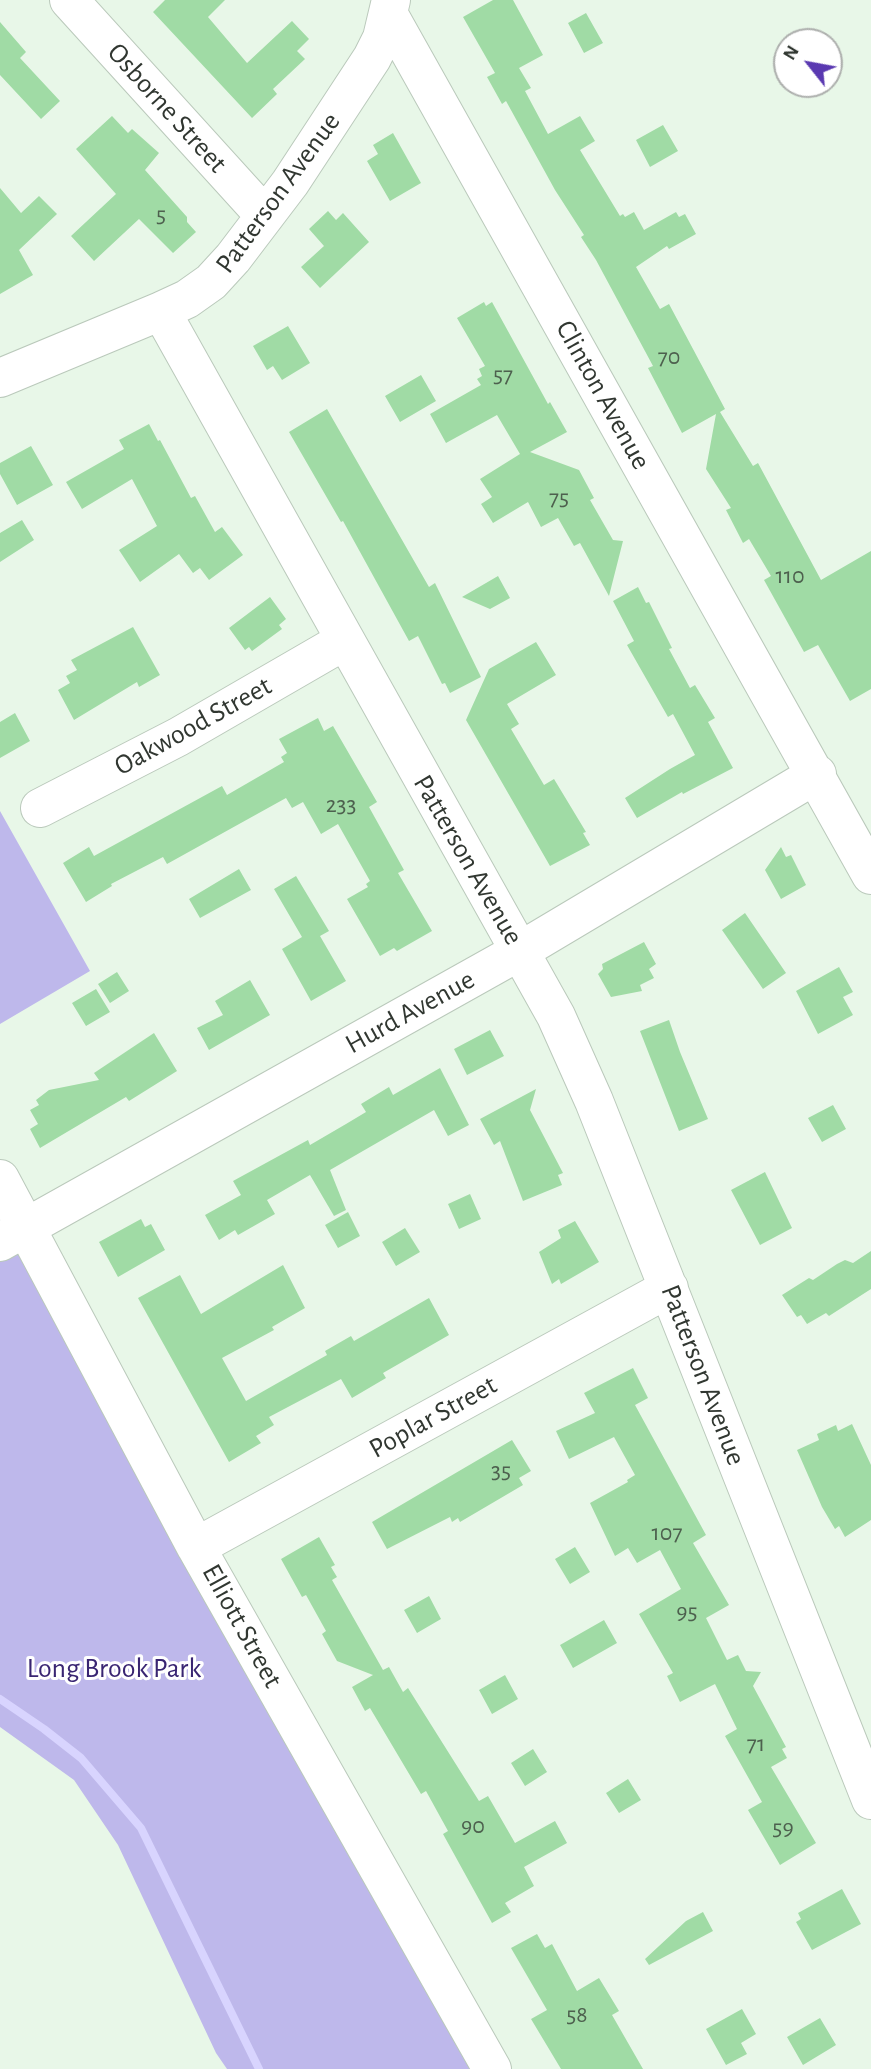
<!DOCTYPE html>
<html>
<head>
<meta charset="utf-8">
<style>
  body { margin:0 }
  #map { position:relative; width:871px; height:2069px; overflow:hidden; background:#e8f7e8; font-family:"Alegreya Sans",sans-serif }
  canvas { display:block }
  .north { position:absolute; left:773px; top:28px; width:70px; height:70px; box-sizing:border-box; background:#fff; border:2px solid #adafad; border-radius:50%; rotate:301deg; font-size:19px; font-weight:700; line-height:28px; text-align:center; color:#313731 }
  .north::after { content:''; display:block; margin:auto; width:24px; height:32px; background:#5a39b1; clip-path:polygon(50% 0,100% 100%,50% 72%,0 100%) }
</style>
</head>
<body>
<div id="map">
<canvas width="871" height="2069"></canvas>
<div class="north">N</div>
</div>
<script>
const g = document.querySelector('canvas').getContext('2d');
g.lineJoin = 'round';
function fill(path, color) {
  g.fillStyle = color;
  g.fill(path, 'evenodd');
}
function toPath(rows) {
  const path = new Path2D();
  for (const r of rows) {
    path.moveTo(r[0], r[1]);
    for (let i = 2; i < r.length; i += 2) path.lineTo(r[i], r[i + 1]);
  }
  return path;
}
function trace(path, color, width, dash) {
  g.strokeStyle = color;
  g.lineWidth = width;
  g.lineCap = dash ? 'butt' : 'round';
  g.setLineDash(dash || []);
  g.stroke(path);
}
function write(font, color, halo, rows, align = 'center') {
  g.font = font + ' "Alegreya Sans",sans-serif';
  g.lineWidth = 6;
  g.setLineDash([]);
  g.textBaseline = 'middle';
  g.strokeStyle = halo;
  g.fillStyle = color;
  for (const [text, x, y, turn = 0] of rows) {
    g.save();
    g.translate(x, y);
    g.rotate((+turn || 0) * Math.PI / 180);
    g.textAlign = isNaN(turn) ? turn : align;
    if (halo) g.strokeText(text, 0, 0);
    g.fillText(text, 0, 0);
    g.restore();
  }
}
const green = toPath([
  [0,811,90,971,0,1024],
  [0,1214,471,2069,227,2069,216,2053,118,1845,74,1780,0,1727]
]);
const stream = toPath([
  [0,1699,44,1729,81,1758,141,1828,259,2069]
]);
const building = toPath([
  [165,0,225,0,208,17,247,63,292,21,309,39,297,51,305,59,273,89,277,94,252,118,153,12],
  [493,0,513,0,543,55,519,68,531,88,525,91,548,134,580,116,595,141,580,150,620,216,623,214,625,217,634,212,644,230,676,212,679,217,685,214,696,234,669,249,667,246,636,267,660,309,669,304,725,409,720,412,753,466,758,463,821,580,871,551,871,689,850,701,818,645,804,652,764,580,771,576,749,539,743,543,726,510,731,508,706,469,716,414,682,433,648,368,653,366,596,260,581,237,584,235,555,190,506,101,502,104,487,77,495,73,463,17],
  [586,13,603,43,584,53,568,23],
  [0,22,26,52,20,58,60,101,41,119,0,75],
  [112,116,128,133,132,129,159,153,145,170,187,217,187,222,196,232,173,253,139,219,94,261,71,236,116,194,76,149],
  [663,125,678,151,650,167,636,140],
  [393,133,421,183,390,201,367,161,378,154,373,145],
  [0,188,21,213,39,196,57,214,19,250,33,275,0,294],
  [328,211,336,220,343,213,369,242,320,288,301,267,324,246,309,229],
  [484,302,486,306,492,302,548,404,550,402,567,432,530,452,579,470,594,498,590,500,613,540,623,541,609,596,580,543,574,546,558,518,541,527,528,502,493,523,481,504,492,497,480,479,520,454,497,415,446,443,430,414,481,385,477,379,482,376,479,369,485,366,457,318],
  [288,326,310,363,282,380,273,366,267,370,253,346],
  [421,375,436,401,400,422,385,396],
  [327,409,429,587,435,583,481,677,450,693,445,683,442,684,418,636,409,641,343,521,341,522,289,432],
  [149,424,158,441,160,440,191,498,195,496,215,532,222,527,243,555,209,580,200,568,193,573,179,554,140,582,119,550,157,526,132,479,82,509,66,482,124,449,119,440],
  [31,446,53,485,17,505,0,474,0,463],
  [22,520,34,540,0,562,0,533],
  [498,576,510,598,490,609,462,597],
  [638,587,646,603,649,602,672,648,669,649,690,688,695,685,715,718,708,722,733,768,683,794,682,792,637,818,625,798,670,769,695,755,673,714,668,717,627,645,634,641,613,601],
  [270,597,286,619,279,625,282,629,252,651,249,647,245,650,229,628],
  [133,627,160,675,139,687,137,682,74,720,58,690,70,683,66,676,77,670,71,660],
  [536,642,556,675,507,704,519,724,511,729,544,785,554,779,586,832,583,833,590,845,550,866,466,720,489,669],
  [15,713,30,741,0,758,0,722],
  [318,718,324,731,333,726,377,802,369,807,404,870,398,873,432,931,397,951,394,948,380,956,347,899,368,887,366,884,370,881,338,824,321,834,303,802,292,808,286,798,167,864,163,857,111,884,112,886,86,902,63,863,89,847,94,856,222,786,227,795,284,762,281,757,287,753,279,739],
  [781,847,786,857,791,855,806,885,781,899,765,870],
  [239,869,251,890,200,918,189,899],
  [296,876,329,931,320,936,346,981,311,1001,282,949,302,937,274,889],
  [745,913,786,973,763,989,722,930],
  [644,942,656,964,649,969,654,978,640,985,642,991,611,997,598,974,603,969,602,964],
  [839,967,853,992,843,997,853,1015,818,1034,796,991],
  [117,972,129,991,110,1003,98,984],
  [250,980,270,1015,209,1050,197,1028,223,1015,215,1001],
  [96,989,110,1012,86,1026,72,1003],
  [669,1020,680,1052,708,1119,679,1131,640,1031],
  [490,1030,504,1056,467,1075,454,1049],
  [154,1033,177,1071,129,1101,126,1097,40,1148,30,1129,38,1124,30,1110,39,1105,36,1100,49,1090,99,1080,94,1073],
  [440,1068,469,1125,448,1136,434,1110,330,1170,346,1210,334,1216,310,1175,267,1200,275,1214,238,1235,235,1230,219,1240,205,1215,241,1195,233,1181,308,1140,310,1145,346,1124,366,1112,361,1104,389,1087,393,1095],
  [536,1089,530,1110,563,1173,558,1175,562,1185,523,1201,500,1141,494,1145,480,1119],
  [833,1105,846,1129,822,1142,808,1118],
  [765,1172,792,1228,760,1245,731,1190],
  [470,1194,481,1219,459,1229,448,1204],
  [348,1212,360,1236,338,1248,325,1225],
  [141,1219,145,1227,151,1224,165,1250,118,1277,99,1242],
  [575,1221,599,1262,561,1284,559,1279,552,1284,539,1252,561,1238,558,1230],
  [405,1228,420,1252,396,1266,382,1242],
  [871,1251,871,1289,829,1316,826,1313,807,1324,801,1315,797,1317,782,1295,809,1278,813,1280,837,1264,845,1260,853,1263],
  [283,1265,305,1308,272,1327,274,1330,222,1358,246,1401,327,1355,325,1351,351,1336,354,1341,429,1298,449,1335,383,1373,386,1378,352,1398,341,1379,269,1417,274,1425,256,1436,261,1443,229,1462,138,1298,180,1275,201,1314],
  [633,1368,648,1398,635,1405,706,1535,693,1543,729,1605,706,1618,727,1660,738,1655,746,1671,761,1672,753,1686,786,1747,782,1749,787,1758,771,1767,816,1843,780,1865,748,1810,762,1802,725,1736,737,1729,715,1684,680,1702,667,1676,673,1673,639,1614,681,1589,660,1550,637,1563,628,1548,615,1556,590,1503,628,1482,627,1480,635,1475,614,1437,569,1459,556,1431,595,1413,584,1393],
  [852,1424,871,1465,871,1520,845,1537,839,1526,835,1529,822,1507,797,1450,819,1440,817,1434,836,1425,838,1431],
  [512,1440,531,1471,519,1478,523,1485,460,1522,458,1518,452,1522,450,1517,387,1549,372,1522],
  [319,1537,335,1565,331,1567,337,1577,332,1580,383,1670,389,1667,403,1692,408,1688,479,1801,488,1796,515,1843,555,1821,567,1843,524,1867,534,1886,505,1903,511,1912,492,1923,443,1834,448,1831,426,1791,421,1794,370,1708,365,1711,352,1687,373,1675,337,1661,322,1634,326,1631,306,1595,302,1597,281,1559],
  [575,1547,590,1572,570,1584,555,1559],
  [429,1596,441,1619,417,1633,404,1610],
  [604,1620,617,1643,573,1668,560,1645],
  [505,1675,518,1699,492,1714,479,1690],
  [533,1749,547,1772,525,1786,511,1763],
  [628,1779,641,1800,619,1813,606,1793],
  [842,1889,861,1924,812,1950,796,1922,801,1919,798,1913],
  [703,1912,713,1931,649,1965,645,1959,686,1921],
  [537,1934,545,1948,552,1944,577,1991,599,1978,619,2011,612,2015,643,2069,561,2069,531,2019,547,2010,511,1948],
  [742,2009,756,2034,741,2043,747,2054,726,2065,706,2029],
  [820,2018,836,2045,803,2065,787,2037]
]);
const minor = toPath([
  [69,0,265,216],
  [391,0,382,38,372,58,290,183,233,258,211,282,187,299,161,311,556,1016,594,1101,871,1800],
  [389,15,871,875],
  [0,378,161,311],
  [40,808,178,737,344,641],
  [0,1179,196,1547,492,2069],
  [0,1242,520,951,817,774],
  [196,1547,669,1288]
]);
const numberNames = [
  ["5",161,215],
  ["70",669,357],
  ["57",503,375],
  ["75",559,498],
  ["110",790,576],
  ["233",341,805],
  ["35",501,1471],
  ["107",667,1533],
  ["95",687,1612],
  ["71",756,1744],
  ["90",473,1826],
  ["59",783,1828],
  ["58",577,2015]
];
const streetNames = [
  ["Osborne Street",167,108,48],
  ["Patterson Avenue",278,193,-54],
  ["Clinton Avenue",603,395,61],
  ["Oakwood Street",193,726,-29],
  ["Patterson Avenue",468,860,60],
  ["Hurd Avenue",410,1012,-29],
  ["Patterson Avenue",703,1375,69],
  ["Poplar Street",433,1417,-29],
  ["Elliott Street",242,1626,61]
];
const parkNames = [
  ["Long Brook Park",114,1669]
];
fill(green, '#beb8eb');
trace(stream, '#d8d4fe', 8);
fill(building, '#a0dba5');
trace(minor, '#bac9bb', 40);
trace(minor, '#fff', 38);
write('24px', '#4d604e', null, numberNames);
write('28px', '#313731', '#fff', streetNames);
write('28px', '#392572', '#fff', parkNames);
</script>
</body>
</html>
